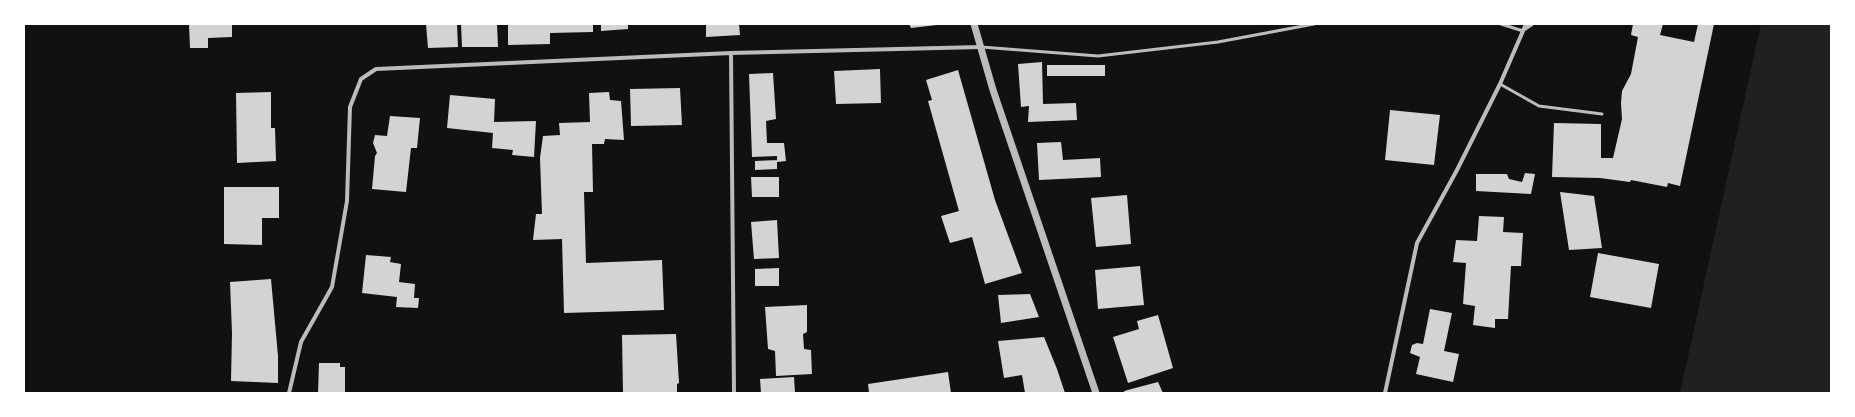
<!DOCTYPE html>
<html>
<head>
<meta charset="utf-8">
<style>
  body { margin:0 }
  #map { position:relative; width:1855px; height:417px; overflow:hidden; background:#111; font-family:Merriweather,serif }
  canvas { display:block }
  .frame { position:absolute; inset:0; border:25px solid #fff; pointer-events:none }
</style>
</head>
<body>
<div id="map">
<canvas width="1855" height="417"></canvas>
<div class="frame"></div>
</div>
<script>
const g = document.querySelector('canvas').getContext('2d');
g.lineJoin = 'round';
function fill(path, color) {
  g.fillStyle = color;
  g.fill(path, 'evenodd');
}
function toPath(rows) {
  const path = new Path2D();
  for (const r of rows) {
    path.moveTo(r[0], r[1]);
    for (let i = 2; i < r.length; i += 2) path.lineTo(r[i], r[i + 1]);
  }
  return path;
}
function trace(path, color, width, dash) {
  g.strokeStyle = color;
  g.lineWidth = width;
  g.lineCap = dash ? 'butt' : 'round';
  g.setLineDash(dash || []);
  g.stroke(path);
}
const green = toPath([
  [1761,24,1831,24,1831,393,1680,393]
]);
const building = toPath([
  [189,24,232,24,232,37,208,38,208,48,190,48],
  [426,24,457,24,458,47,428,48],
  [461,24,497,24,498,47,462,47],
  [508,24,593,24,593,32,550,33,550,44,508,45],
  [601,24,628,24,628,29,601,31],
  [706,24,739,24,740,35,706,37],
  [909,24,937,24,937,25,911,28],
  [1633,24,1663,24,1660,35,1694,42,1698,24,1714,24,1680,186,1668,183,1667,187,1631,180,1630,182,1600,178,1552,177,1554,123,1601,124,1601,158,1613,158,1622,119,1621,103,1622,91,1631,74,1638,37,1631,35],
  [1042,62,1043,104,1076,103,1077,120,1028,122,1029,106,1021,107,1018,64],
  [1047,65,1105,65,1105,76,1047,76],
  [880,69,881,103,836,104,834,71],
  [958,70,995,200,1022,273,985,284,972,237,950,243,941,216,959,211,928,101,932,100,926,80],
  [773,73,776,119,766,121,767,143,784,143,786,161,777,162,777,156,752,157,749,74],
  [680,88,682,125,631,126,630,89],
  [271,92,271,128,275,128,276,161,237,163,236,93],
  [609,92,610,100,621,101,624,140,605,139,604,144,592,144,593,192,584,192,586,263,662,260,664,310,564,313,562,239,533,240,536,214,542,214,540,158,543,136,560,135,559,123,590,122,589,93],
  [450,95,495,99,494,122,536,121,534,157,512,155,513,150,492,148,493,133,447,128],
  [1390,110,1440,115,1434,165,1385,160],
  [390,116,420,118,417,148,411,148,406,192,372,189,375,156,377,153,373,143,375,135,387,136],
  [1061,142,1063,160,1100,158,1101,177,1039,180,1037,143],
  [777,160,777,169,755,170,755,161],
  [1525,173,1535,174,1531,194,1476,191,1476,174,1507,174,1509,179,1522,182],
  [751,177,779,177,779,197,752,197],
  [224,187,279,187,279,218,262,218,262,245,224,244],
  [1560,192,1594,196,1602,248,1569,250],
  [1127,195,1131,244,1096,247,1091,198],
  [1479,216,1504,217,1503,232,1523,233,1521,266,1511,266,1508,319,1495,319,1495,328,1473,325,1475,306,1463,304,1466,263,1453,262,1456,240,1477,241],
  [777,220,779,258,754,259,751,222],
  [1598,253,1659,264,1651,308,1590,297],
  [366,255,391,257,390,262,401,264,399,282,415,284,414,298,419,298,418,308,396,307,397,297,362,293],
  [1140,266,1144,305,1098,309,1095,270],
  [779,268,779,286,755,286,755,269],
  [271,279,278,356,278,383,231,381,232,333,230,282],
  [1030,294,1039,317,1001,323,998,295],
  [807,305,807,332,803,334,804,349,811,350,812,374,776,376,775,351,768,349,765,307],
  [1430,309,1452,313,1444,351,1459,354,1453,382,1416,374,1420,357,1410,353,1412,345,1417,343,1423,344],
  [1158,315,1173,368,1128,383,1113,337,1139,329,1137,321],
  [676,334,679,383,677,384,677,393,623,393,622,335],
  [1044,337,1057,369,1065,393,1025,393,1022,375,1004,378,998,341],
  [319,363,340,363,340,367,345,367,345,393,318,393],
  [948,372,951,393,869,393,868,384],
  [794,377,795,393,761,393,760,379],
  [1158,382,1163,393,1125,393,1124,391]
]);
const service = toPath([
  [1501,24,1523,31],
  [981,47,1098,56,1218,42,1314,24],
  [1500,84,1539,106,1602,114]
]);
const minor = toPath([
  [1523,30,1532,24],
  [731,53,734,393],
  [289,393,301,342,332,287,347,201,350,107,361,79,376,69,731,53,981,47],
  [1385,393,1417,243,1457,170,1500,84,1526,24]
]);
const tertiary = toPath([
  [974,24,993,90,1096,393]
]);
fill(green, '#202020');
fill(building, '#d3d3d3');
trace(service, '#bcbcbc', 3);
trace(minor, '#bcbcbc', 4);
trace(tertiary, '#bcbcbc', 7);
</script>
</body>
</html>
